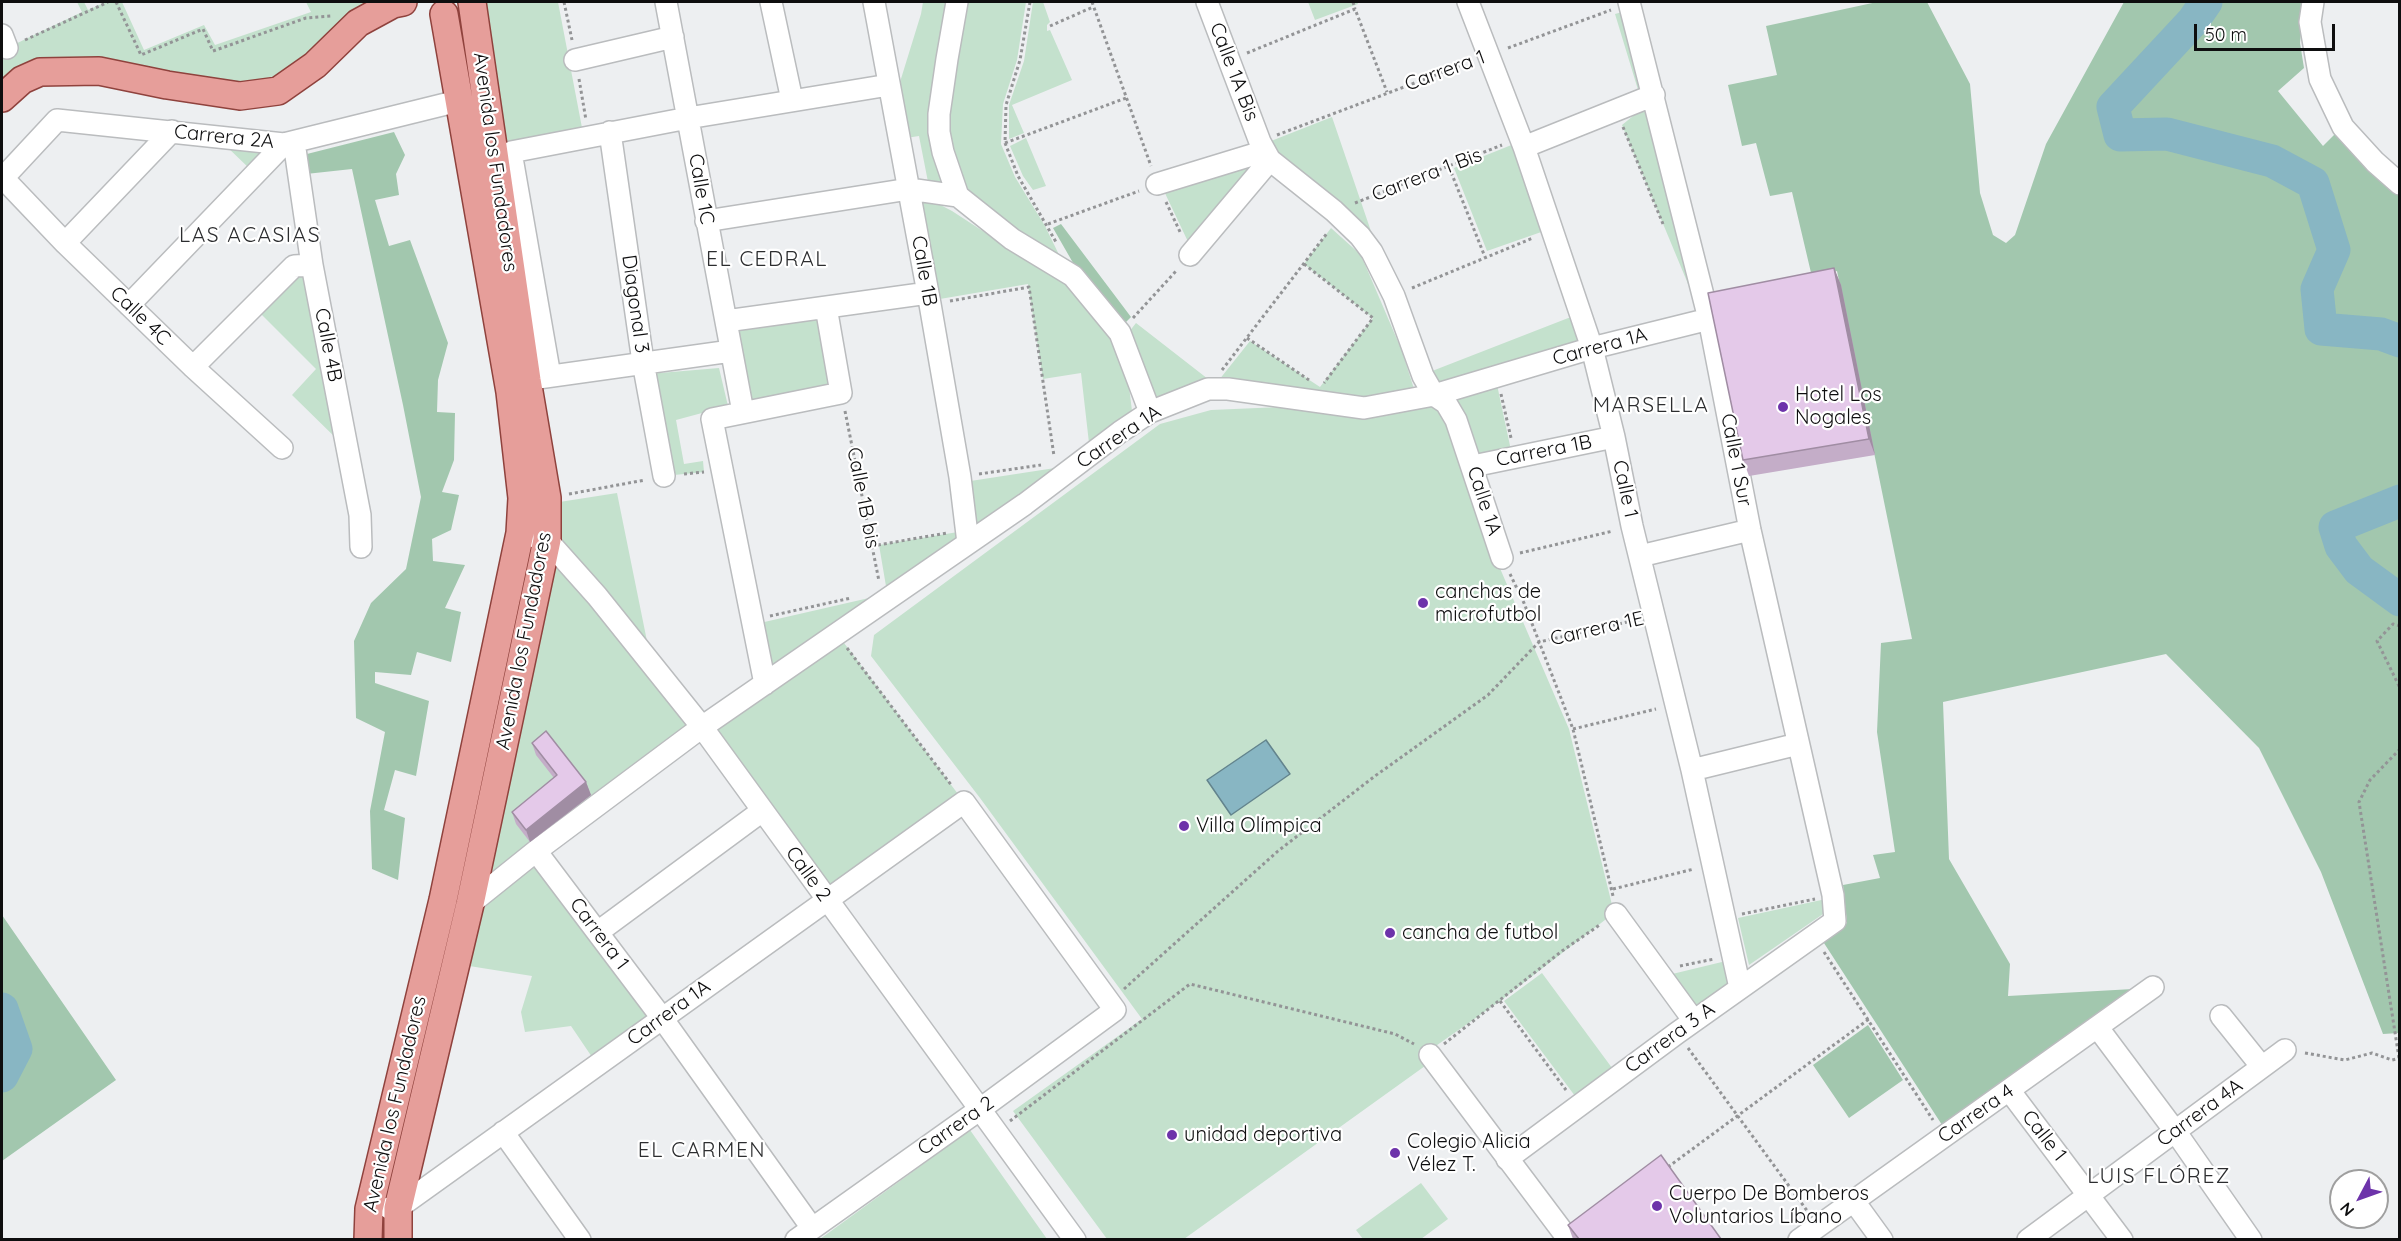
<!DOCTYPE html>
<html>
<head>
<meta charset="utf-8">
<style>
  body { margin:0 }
  #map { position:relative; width:2401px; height:1241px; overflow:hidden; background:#edeff1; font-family:Quicksand,sans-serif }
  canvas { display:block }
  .frame { position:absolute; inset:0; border:3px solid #0e0e0f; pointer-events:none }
  .north { position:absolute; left:2329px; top:1169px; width:60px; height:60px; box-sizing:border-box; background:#fff; border:2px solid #9f9f9f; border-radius:50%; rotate:229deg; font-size:16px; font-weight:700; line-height:24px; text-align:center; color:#0e0e0f }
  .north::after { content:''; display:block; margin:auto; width:21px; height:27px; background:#6d33aa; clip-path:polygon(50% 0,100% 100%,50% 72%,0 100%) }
  .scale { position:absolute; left:2194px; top:24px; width:141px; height:27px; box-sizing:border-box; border:3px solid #0e0e0f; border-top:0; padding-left:8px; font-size:18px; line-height:21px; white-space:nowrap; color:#0e0e0f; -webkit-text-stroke:4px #fff; paint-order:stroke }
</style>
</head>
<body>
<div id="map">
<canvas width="2401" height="1241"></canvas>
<div class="frame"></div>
<div class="north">N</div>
<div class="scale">50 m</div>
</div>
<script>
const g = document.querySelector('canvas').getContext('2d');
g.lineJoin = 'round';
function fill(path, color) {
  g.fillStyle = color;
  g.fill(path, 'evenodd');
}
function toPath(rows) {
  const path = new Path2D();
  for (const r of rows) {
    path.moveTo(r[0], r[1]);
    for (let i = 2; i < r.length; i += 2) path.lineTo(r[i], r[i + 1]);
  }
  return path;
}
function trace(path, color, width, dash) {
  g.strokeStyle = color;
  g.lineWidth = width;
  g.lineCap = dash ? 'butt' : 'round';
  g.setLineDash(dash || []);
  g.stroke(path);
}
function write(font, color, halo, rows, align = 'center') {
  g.font = font + ' Quicksand,sans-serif';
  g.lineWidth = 4.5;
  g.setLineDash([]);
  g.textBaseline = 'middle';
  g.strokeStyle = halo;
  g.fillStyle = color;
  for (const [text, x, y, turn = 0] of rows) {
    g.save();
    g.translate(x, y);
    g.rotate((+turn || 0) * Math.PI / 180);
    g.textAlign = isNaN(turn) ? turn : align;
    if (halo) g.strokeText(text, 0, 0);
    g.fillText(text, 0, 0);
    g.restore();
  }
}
const green = toPath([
  [77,2,84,2,88,10,106,2,122,2,144,50,204,25,215,45,311,12,306,2,366,2,368,6,277,87,100,67,2,93,2,36,7,48,82,12],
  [481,2,558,2,583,133,502,148],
  [923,2,952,2,935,134,953,190,929,187,919,136,906,138,896,95,921,14],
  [962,2,1026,2,1017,60,1003,104,1001,144,1015,177,1045,226,1064,265,963,194,944,133],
  [1033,2,1043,2,1050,22,1047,25,1047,31,1050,30,1072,80,1012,105,1024,133,1009,139,1009,105,1024,61],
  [1308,2,1357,2,1358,4,1315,20],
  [1626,11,1647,90,1639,93,1615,14],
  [1649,103,1698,308,1622,125],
  [1332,117,1375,243,1266,143],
  [1026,138,1046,186,1033,190,1023,176,1010,146],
  [1519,142,1547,230,1487,251,1454,168],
  [224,144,274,147,251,170],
  [1264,155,1191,248,1163,189],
  [914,194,927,198,952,211,1012,250,1067,281,1107,332,1128,378,1132,411,1118,424,1089,443,1081,373,1043,379,1028,284,934,300],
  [1331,228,1361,255,1402,351,1415,392,1367,403,1215,385,1250,341,1320,387,1373,318,1304,264],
  [310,268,343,445,292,395,316,369,255,308,276,287],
  [825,311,837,385,746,403,733,324],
  [1576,315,1586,345,1437,390,1427,373],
  [1136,323,1208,379,1154,406,1125,337],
  [719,368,728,406,676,420,684,464,703,461,704,472,664,476,648,374],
  [1496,380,1512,455,1475,463,1448,402],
  [1432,404,1448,413,1496,559,1569,729,1614,913,1500,1001,1430,1050,1425,1066,1184,1239,1107,1239,1013,1111,1142,1019,980,798,871,656,874,635,1160,424,1211,410,1281,407,1363,419],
  [1055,468,972,531,964,482],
  [617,493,649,651,553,538,553,503],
  [958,532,960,541,887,592,879,545],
  [563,564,694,728,483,887,548,568],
  [869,598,771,673,760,623],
  [841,639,958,794,828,888,713,731],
  [535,860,653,1017,594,1060,571,1026,525,1032,521,1012,532,976,463,965,474,906],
  [1826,899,1826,912,1749,965,1738,918],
  [1726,961,1731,983,1690,1010,1664,976],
  [1542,973,1615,1072,1578,1100,1504,1001],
  [970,1130,1047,1239,820,1239],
  [1421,1183,1448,1219,1421,1239,1363,1239,1356,1230]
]);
const forest = toPath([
  [1877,2,1927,2,1970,84,1980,193,1993,235,2006,243,2015,235,2046,144,2124,2,2304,2,2300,43,2304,68,2278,91,2323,146,2341,128,2399,194,2399,1033,2383,1034,2321,872,2259,748,2166,654,1943,702,1949,859,2010,964,2008,996,2133,989,1944,1128,1822,940,1847,923,1843,885,1880,878,1873,855,1895,852,1877,732,1881,643,1912,639,1837,271,1812,277,1792,192,1770,196,1756,143,1742,146,1728,85,1777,75,1766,26],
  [394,132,405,155,396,174,399,195,375,200,389,246,410,240,448,343,438,380,437,412,455,413,454,460,442,492,459,495,451,530,432,539,433,561,465,565,445,608,461,612,451,662,417,652,411,675,375,672,375,683,429,701,416,776,395,770,384,810,405,818,398,880,372,869,370,811,385,732,356,718,354,641,371,603,406,569,421,497,403,405,352,169,306,174,303,155],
  [1061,224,1131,317,1122,326,1076,268,1053,228],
  [2,915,116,1080,2,1161],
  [1868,1025,1903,1080,1849,1118,1813,1065]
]);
const water = toPath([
  [1266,740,1290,774,1231,815,1207,780,1266,740]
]);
const river = toPath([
  [2206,2,2193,21,2113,107,2120,135,2167,134,2272,161,2313,183,2334,250,2317,289,2321,329,2381,334,2400,341],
  [2400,501,2335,527,2341,546,2359,570,2400,600],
  [2,1009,16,1049,2,1076]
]);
const path = toPath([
  [116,2,141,55,203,29,213,51,306,18,331,16],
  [564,2,572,40],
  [1030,2,1020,60,1006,105,1005,143,1018,176,1056,242],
  [1092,2,1151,166],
  [1353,2,1355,9],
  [1050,26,1093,7],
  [25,40,108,2],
  [1508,48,1611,10],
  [1247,53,1355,9,1387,92],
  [579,79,586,120],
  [1623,127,1663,224],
  [1277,135,1470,62],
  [1005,143,1126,98],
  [1449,167,1485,257],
  [1166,202,1181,234],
  [1355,203,1502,145],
  [1048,224,1139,191],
  [1304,264,1373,318,1324,383],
  [1412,288,1533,238],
  [950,301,1029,287,1054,456],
  [1133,318,1177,270],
  [1247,338,1309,380],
  [1222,370,1328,232],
  [1501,394,1511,438],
  [845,411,879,581],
  [684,474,704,472],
  [979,474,1041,465],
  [569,494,645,480],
  [872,546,947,533],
  [1520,553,1613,531],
  [1510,574,1524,603,1573,729,1613,896],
  [770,616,851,598],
  [2400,626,2393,624,2377,641,2400,688],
  [847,648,952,786],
  [1573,729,1656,709],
  [1613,889,1694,869],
  [1742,914,1815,899],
  [1824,952,1933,1120],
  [1680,966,1714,959],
  [1124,989,1278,851,1375,776,1488,695,1539,642,1636,620],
  [1500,1001,1566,1090],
  [1444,1044,1562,951,1601,924],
  [1688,1048,1808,1212],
  [2305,1053,2345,1060,2372,1053,2392,1060,2400,1058],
  [2399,1058,2359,802,2370,780,2400,749],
  [1010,1121,1190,984,1395,1034,1414,1044],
  [1668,1167,1869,1019]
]);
const minor = toPath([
  [666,2,743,412],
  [771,2,792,100],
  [874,2,930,304,960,477,968,543],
  [957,2,947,59,939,114,939,132,943,152,958,196],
  [1207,2,1260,142,1270,160,1334,211,1360,236,1372,252,1394,296,1423,376,1434,395,1446,403,1456,420,1502,558],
  [1468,2,1524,147,1592,348,1614,437,1632,526,1692,770,1740,988],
  [2313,2,2310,22,2320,79,2343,127,2375,162,2400,184],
  [2,35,7,48],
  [575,60,673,37],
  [610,132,643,362,664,476],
  [294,142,312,265,360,515,361,547],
  [1524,147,1654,95],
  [1157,184,1265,151],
  [706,221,909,189,958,196,1012,239,1073,276,1120,333,1150,412],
  [65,243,172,131],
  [1190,255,1270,160],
  [129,305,284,144],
  [726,321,928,293],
  [193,367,294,266,312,265],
  [550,376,511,152,688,118,889,85],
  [538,378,731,351],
  [282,448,193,367,65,243,3,178,57,120,284,144,458,101],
  [1473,466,1614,437],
  [535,537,547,540,597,596,702,727,1075,1240],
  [1640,556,1750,530],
  [765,684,712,419,841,393,826,307],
  [1692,770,1798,744],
  [536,851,662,1018,812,1228],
  [470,904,536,851,702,727,1025,504,1120,432,1150,412,1208,389,1228,389,1364,408,1434,395,1592,348,1709,319],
  [1616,914,1694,1021],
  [598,932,762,811],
  [2221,1016,2262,1067],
  [2098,1028,2175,1131,2251,1240],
  [1430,1055,1569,1240],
  [2009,1090,2122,1240],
  [503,1132,580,1240],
  [1507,1159,1677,1033,1835,921,1833,895,1750,530,1709,319,1629,2],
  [1853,1200,1882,1240],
  [389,1208,398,1208,964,802,1115,1010,979,1110,796,1240],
  [1799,1240,2153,987],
  [2028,1240,2285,1050]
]);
const major = toPath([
  [2,98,22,80,40,72,99,71,167,85,240,96,278,91,315,65,358,23,393,4,403,2],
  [368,1240,369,1209,443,900,520,533,522,498,510,392,444,14],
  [398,1240,398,1208,470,904,547,540,547,498,527,380,472,2]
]);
const wall = toPath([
  [1834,268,1841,285,1875,455,1749,476,1743,460],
  [532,743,586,782,591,795,530,842,516,824,512,812,554,778,536,755],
  [1568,1225,1721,1239,1573,1239]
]);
const shadedWall = toPath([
  [1834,268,1841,285,1875,455,1869,439],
  [586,782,591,795,530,842,526,830]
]);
const building = toPath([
  [1834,268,1869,439,1743,460,1708,293,1834,268],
  [546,731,586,782,526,830,512,812,557,775,532,743,546,731],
  [1661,1155,1721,1239,1579,1239,1568,1225,1661,1155]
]);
const markers = [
  [1783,407,6,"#6d33aa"],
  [1423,603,6,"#6d33aa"],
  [1184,826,6,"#6d33aa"],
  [1390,933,6,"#6d33aa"],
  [1172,1135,6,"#6d33aa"],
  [1395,1153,6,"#6d33aa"],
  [1657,1206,6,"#6d33aa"]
];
const streetNames = [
  ["Carrera 1",1445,71,-20],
  ["Calle 1A Bis",1234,72,69],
  ["Carrera 2A",224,137,6],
  ["Avenida los Fundadores",495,162,82],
  ["Carrera 1 Bis",1427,175,-21],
  ["Calle 1C",701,189,80],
  ["Calle 1B",924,271,80],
  ["Diagonal 3",635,304,82],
  ["Calle 4C",140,316,44],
  ["Calle 4B",328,345,79],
  ["Carrera 1A",1600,347,-15],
  ["Carrera 1A",1119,437,-34],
  ["Carrera 1B",1544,451,-11],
  ["Calle 1 Sur",1736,460,79],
  ["Calle 1",1625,489,78],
  ["Calle 1B bis",863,498,79],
  ["Calle 1A",1484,501,72],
  ["Carrera 1E",1597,629,-13],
  ["Avenida los Fundadores",524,641,-79],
  ["Calle 2",808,874,54],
  ["Carrera 1",599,934,53],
  ["Carrera 1A",669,1013,-36],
  ["Carrera 3 A",1670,1038,-36],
  ["Avenida los Fundadores",395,1104,-77],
  ["Carrera 4A",2200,1113,-36],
  ["Carrera 4",1976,1114,-35],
  ["Carrera 2",956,1126,-35],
  ["Calle 1",2044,1136,52]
];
const poiNames = [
  ["Hotel Los",1795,395],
  ["Nogales",1795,418],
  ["canchas de",1435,592],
  ["microfutbol",1435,615],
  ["Villa Olímpica",1196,826],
  ["cancha de futbol",1402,933],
  ["unidad deportiva",1184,1135],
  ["Colegio Alicia",1407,1142],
  ["Vélez T.",1407,1165],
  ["Cuerpo De Bomberos",1669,1194],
  ["Voluntarios Líbano",1669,1217]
];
const neighbourhoodNames = [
  ["LAS ACASIAS",250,236],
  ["EL CEDRAL",767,260],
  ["MARSELLA",1651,406],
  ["EL CARMEN",702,1151],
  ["LUIS FLÓREZ",2159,1177]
];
fill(green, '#c4e1cd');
fill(forest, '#a2c7ae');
fill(water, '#88b6c3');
trace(water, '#63848d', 1.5);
trace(river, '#88b6c3', 33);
trace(minor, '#babcbe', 24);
trace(major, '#8f423d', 30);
trace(path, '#939496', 3, [3, 3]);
trace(minor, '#fff', 21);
trace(major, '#e69e9a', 27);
fill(wall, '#c4adc8');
fill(shadedWall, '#a08da3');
fill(building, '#e4c9e9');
trace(building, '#a08da3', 1.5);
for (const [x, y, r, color] of markers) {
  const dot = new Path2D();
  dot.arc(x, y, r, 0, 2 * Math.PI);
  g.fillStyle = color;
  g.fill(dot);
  trace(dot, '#fff', 2);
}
write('20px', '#0e0e0f', '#fff', streetNames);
write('20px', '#0e0e0f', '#fff', poiNames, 'left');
g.letterSpacing = '1.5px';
write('21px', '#2c2d2f', '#fff', neighbourhoodNames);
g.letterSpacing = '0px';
</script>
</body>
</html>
